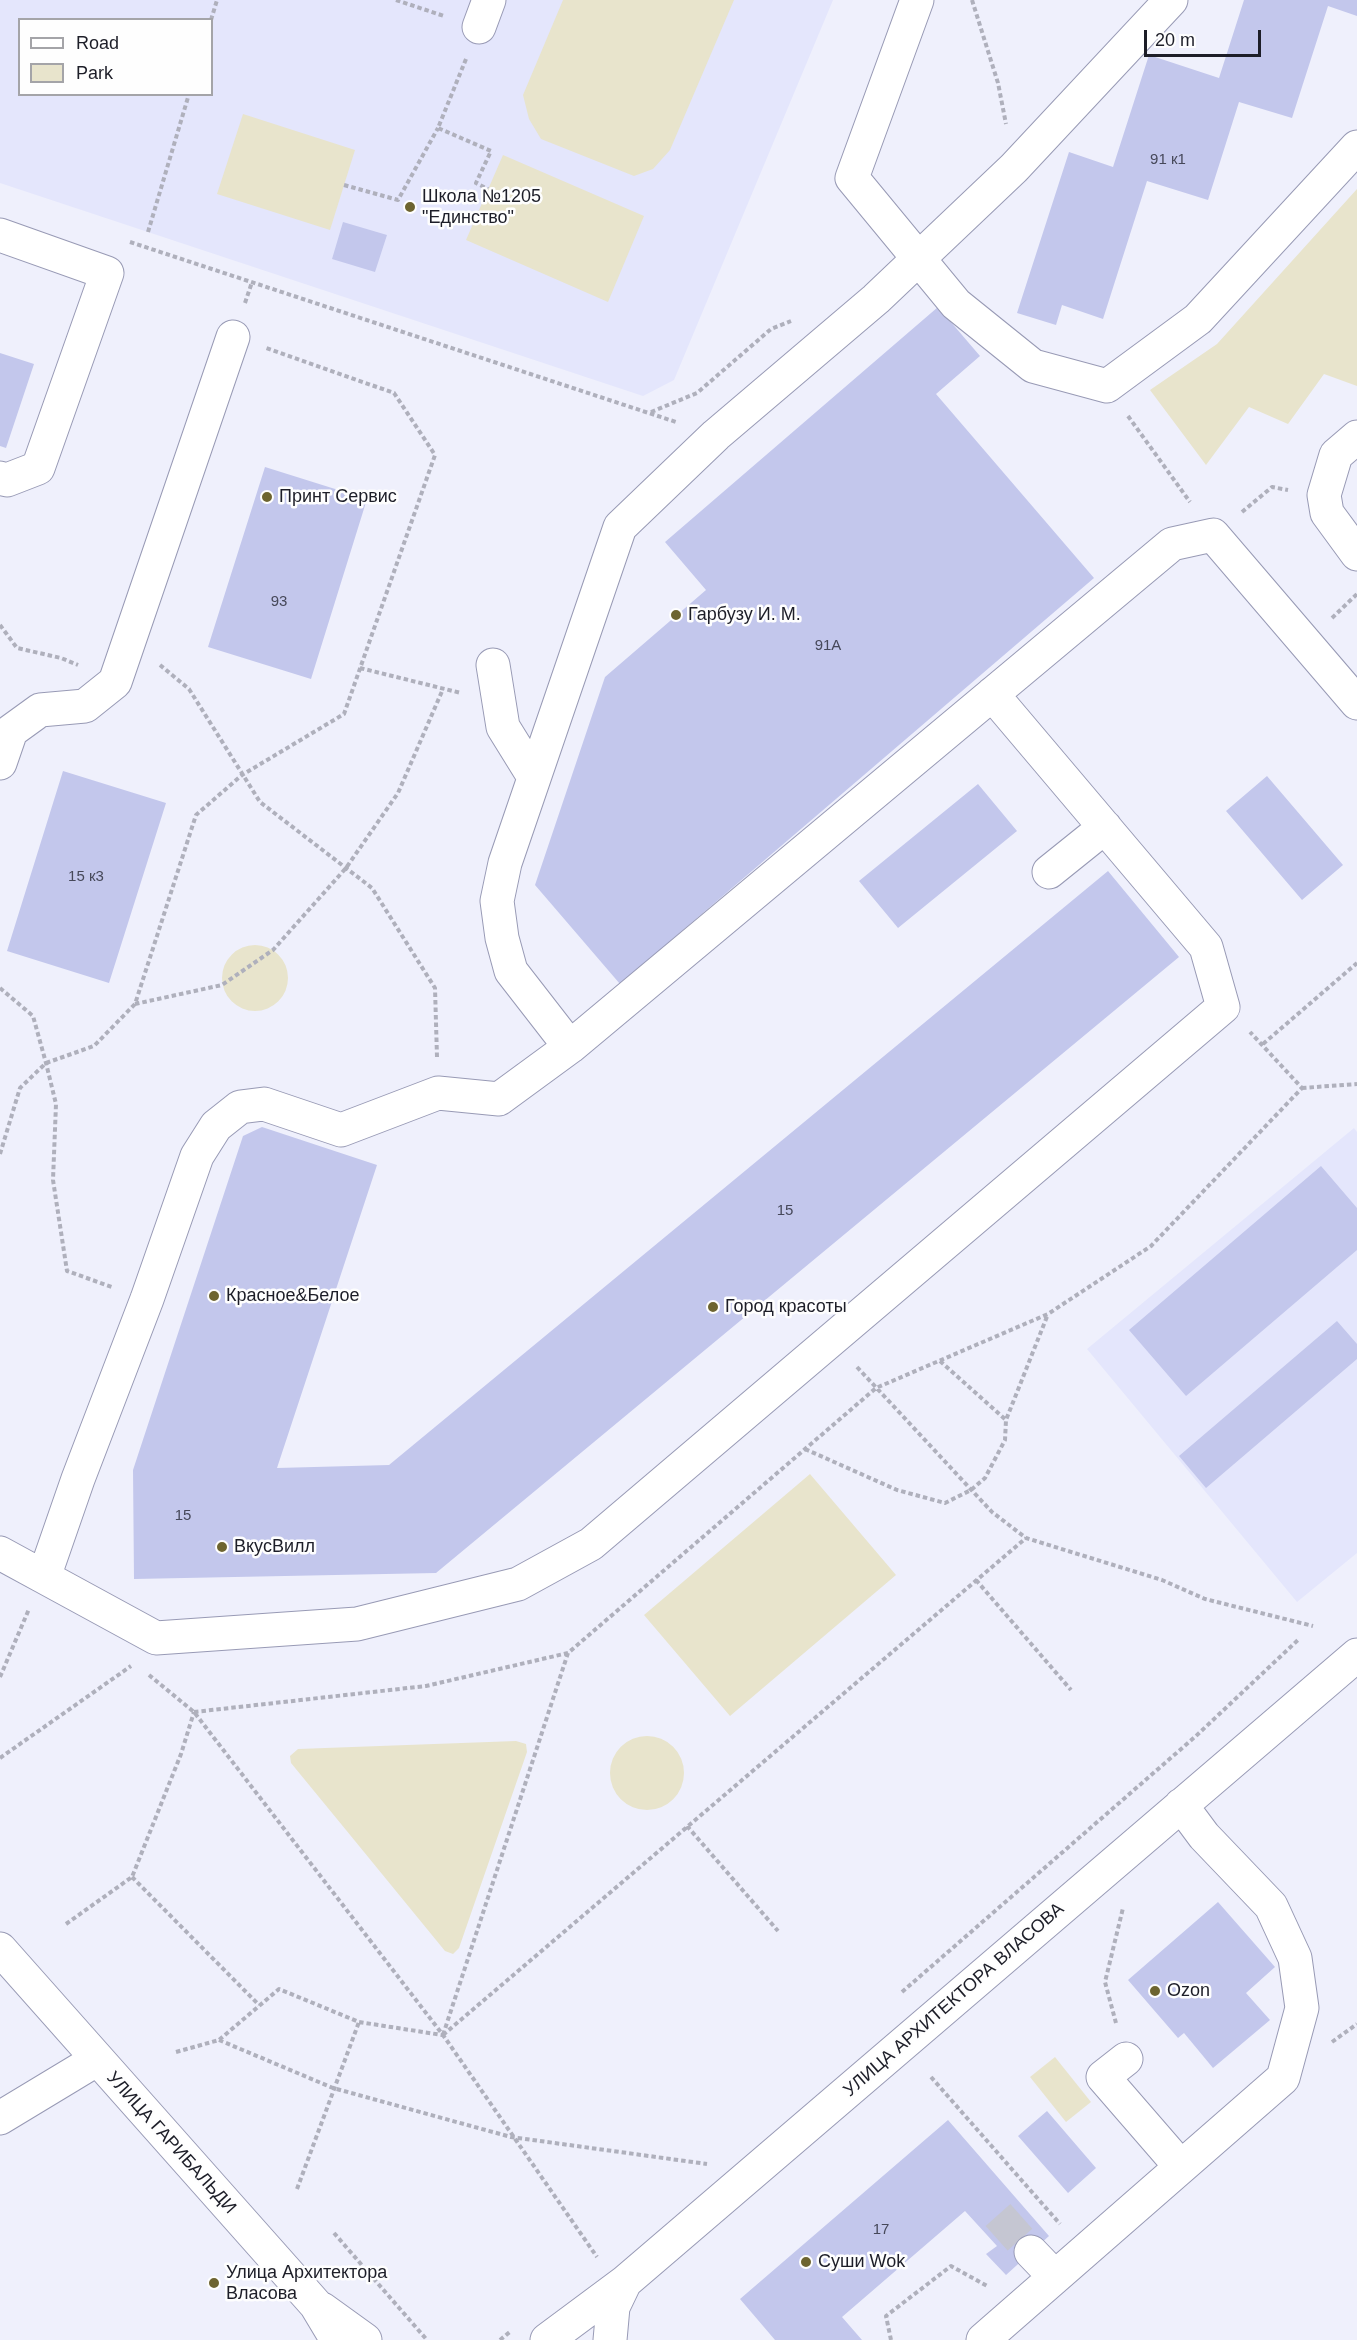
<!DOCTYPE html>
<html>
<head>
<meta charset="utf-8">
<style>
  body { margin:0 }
  #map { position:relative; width:1357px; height:2340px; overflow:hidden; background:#eff0fc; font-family:Arial,sans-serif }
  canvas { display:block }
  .legend { position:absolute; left:18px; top:18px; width:195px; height:78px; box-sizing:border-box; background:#fefefe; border:2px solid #a4a4a8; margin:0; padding:8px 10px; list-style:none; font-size:18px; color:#1d1e28 }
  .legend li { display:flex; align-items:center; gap:12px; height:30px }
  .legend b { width:30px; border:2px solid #a4a4a8 }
  .scale { position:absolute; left:1144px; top:30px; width:117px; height:27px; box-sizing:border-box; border:3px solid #1d1e28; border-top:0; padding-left:8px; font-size:18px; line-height:21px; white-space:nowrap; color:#1d1e28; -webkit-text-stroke:4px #fefefe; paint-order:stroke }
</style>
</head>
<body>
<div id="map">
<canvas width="1357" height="2340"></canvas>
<ul class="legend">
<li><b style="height:8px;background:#fff"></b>Road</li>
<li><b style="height:16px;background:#e8e4cc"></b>Park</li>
</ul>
<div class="scale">20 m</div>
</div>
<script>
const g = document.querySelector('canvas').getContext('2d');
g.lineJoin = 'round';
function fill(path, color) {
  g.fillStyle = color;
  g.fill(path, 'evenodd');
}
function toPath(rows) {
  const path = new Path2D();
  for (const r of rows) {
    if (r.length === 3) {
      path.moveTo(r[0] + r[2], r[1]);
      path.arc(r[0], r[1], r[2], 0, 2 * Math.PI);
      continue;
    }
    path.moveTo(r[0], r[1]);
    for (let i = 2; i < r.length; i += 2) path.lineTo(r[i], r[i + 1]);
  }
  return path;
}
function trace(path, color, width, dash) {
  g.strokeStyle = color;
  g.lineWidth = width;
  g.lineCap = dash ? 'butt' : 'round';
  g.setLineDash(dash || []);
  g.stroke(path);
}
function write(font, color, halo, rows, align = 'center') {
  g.font = font + ' Arial,sans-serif';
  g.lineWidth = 5;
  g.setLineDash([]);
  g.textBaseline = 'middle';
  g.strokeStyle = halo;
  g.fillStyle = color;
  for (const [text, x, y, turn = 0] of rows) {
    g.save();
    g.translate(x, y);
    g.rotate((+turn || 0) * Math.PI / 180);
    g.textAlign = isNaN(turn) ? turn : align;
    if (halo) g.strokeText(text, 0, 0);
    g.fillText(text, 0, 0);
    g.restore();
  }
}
const built = toPath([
  [0,0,833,0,674,380,643,396,0,183],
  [20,20,212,20,212,94,20,94],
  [1354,1128,1357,1132,1357,1553,1297,1602,1087,1349]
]);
const green = toPath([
  [563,0,734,0,670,150,653,169,634,176,541,139,529,119,523,95],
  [243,114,355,150,330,230,217,194],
  [503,155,644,216,608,302,466,240],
  [1357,189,1357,386,1324,374,1288,424,1249,407,1206,465,1150,390,1217,344],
  [255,978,33],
  [810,1474,896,1575,730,1716,644,1615],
  [647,1773,37],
  [516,1741,526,1744,527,1752,459,1948,453,1954,445,1951,346,1830,291,1763,290,1756,298,1749],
  [1055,2057,1091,2102,1066,2122,1030,2077]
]);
const building = toPath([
  [1244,0,1357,0,1357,16,1328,6,1292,118,1239,102,1208,200,1147,181,1103,319,1062,305,1056,325,1017,313,1069,152,1113,167,1149,55,1219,78],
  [343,222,387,235,375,272,332,259],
  [938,307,980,356,936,394,1094,578,620,984,535,885,605,677,706,590,665,542],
  [0,353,34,364,6,448,0,446],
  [265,467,367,499,311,679,208,647],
  [63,771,166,803,109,983,7,951],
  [1267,776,1343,865,1302,900,1226,811],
  [978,784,1017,831,898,928,859,881],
  [1108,871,1179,957,436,1573,134,1579,133,1470,243,1136,262,1127,377,1165,277,1468,389,1465],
  [1321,1166,1357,1208,1357,1250,1186,1396,1129,1330],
  [1337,1321,1357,1344,1357,1359,1206,1488,1179,1456],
  [1218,1902,1275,1967,1246,1993,1270,2020,1213,2068,1184,2033,1178,2038,1128,1980],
  [1047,2111,1096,2168,1068,2193,1018,2136],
  [948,2120,1049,2236,1006,2275,986,2254,997,2246,965,2211,842,2317,862,2340,775,2340,740,2299]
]);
const minorTunnel = toPath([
  [998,2215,1031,2252]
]);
const path = toPath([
  [396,0,444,16],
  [972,0,998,83,1006,124],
  [211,20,217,0],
  [466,59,438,128,491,151,476,183,488,189],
  [344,185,398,200,438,128],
  [148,232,189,94],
  [130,242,676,422],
  [245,303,252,282],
  [651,412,697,393,771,329,791,321],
  [1128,416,1190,502],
  [1242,512,1272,487,1288,490],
  [1332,618,1357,594],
  [0,625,17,648,61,658,78,665],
  [160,665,189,689,260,802,372,888,435,988,437,1057],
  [360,668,461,693],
  [0,988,33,1016,46,1063,56,1104,53,1180,67,1271,112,1287],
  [135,1004,222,985,273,950,346,868,398,793,443,689],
  [1263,1044,1357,963],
  [1302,1088,1357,1084],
  [0,1154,20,1088,46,1063,94,1046,135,1004,196,815,242,775,344,714,435,455,394,393,266,348],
  [940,1361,1006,1420],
  [857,1367,992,1512,1026,1538,1162,1580,1205,1599,1313,1626],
  [805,1449,897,1490,945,1503,971,1490,985,1478,1005,1440,1006,1420,1048,1314],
  [976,1580,1071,1690],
  [149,1675,194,1712,443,2035,597,2257],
  [0,1677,29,1609],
  [194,1712,426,1686,568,1653,876,1388,1048,1314,1151,1246,1302,1088,1250,1032],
  [0,1758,131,1666],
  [687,1826,778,1931],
  [132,1877,259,2005],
  [66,1924,132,1877,181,1754,194,1712],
  [902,1992,1196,1736,1299,1639],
  [1116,2023,1105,1982,1123,1908],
  [443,2035,1026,1538],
  [443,2035,568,1653],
  [219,2040,333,2088,511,2137,707,2164],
  [1332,2042,1357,2024],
  [176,2052,219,2040,279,1989,359,2022,442,2035],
  [931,2077,1060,2224],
  [297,2189,359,2022],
  [334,2233,427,2340],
  [500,2340,511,2331],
  [891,2340,886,2316,951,2266,989,2287]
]);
const minor = toPath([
  [917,0,852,178,956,304,1033,366,1107,386,1198,319,1357,147],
  [1171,0,1014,168,876,299,716,435,620,527,505,863,497,901,502,938,511,971,570,1047,1172,544,1213,535,1357,703],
  [479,27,489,0],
  [0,235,107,273,38,468,7,480,0,478],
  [1357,437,1336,455,1324,495,1327,513,1357,554],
  [493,665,503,727,534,777],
  [0,763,11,731,40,710,85,706,115,682,233,337],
  [1049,872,1105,827],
  [0,1553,44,1577,78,1479,147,1299,197,1156,216,1126,240,1107,264,1104,341,1130,438,1093,499,1099,570,1047],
  [44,1577,156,1638,357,1624,518,1584,591,1544,1223,1007,1206,947,992,694],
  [0,1949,316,2305,337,2340],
  [1126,2059,1103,2077,1181,2167],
  [0,2118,96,2060],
  [1031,2252,1055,2277],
  [322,2309,365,2340],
  [547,2340,625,2282,1357,1655],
  [610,2340,613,2307,625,2282],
  [983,2340,1283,2078,1302,2008,1295,1958,1271,1906,1204,1836,1181,1805]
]);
const markers = [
  [410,207,6,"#6d6430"],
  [267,497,6,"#6d6430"],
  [676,615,6,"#6d6430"],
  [214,1296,6,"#6d6430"],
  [713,1307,6,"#6d6430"],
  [222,1547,6,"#6d6430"],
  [1155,1991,6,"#6d6430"],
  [806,2262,6,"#6d6430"],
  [214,2283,6,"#6d6430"]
];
const numberNames = [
  ["91 к1",1168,160],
  ["93",279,602],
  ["91А",828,646],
  ["15 к3",86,877],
  ["15",785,1211],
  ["15",183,1516],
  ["17",881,2230]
];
const poiNames = [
  ["Школа №1205",422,197],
  ["\"Единство\"",422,218],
  ["Принт Сервис",279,497],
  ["Гарбузу И. М.",688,615],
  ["Красное&Белое",226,1296],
  ["Город красоты",725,1307],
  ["ВкусВилл",234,1547],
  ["Ozon",1167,1991],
  ["Суши Wok",818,2262],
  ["Улица Архитектора",226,2273],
  ["Власова",226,2294]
];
const streetNames = [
  ["УЛИЦА АРХИТЕКТОРА ВЛАСОВА",954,2000,-41],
  ["УЛИЦА ГАРИБАЛЬДИ",171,2143,48]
];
fill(built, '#e4e6fc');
fill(green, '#e8e4cc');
fill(building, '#c3c7ec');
trace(minorTunnel, '#c5c6d2', 33, [33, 16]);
trace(minor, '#989ab5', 35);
trace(path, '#afb0bc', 4, [4.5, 3]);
trace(minor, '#fff', 33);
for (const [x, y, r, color] of markers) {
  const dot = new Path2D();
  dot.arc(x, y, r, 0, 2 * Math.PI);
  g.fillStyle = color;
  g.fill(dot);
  trace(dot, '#fefefe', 2);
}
write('15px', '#464859', null, numberNames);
write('18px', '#1d1e28', '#fefefe', poiNames, 'left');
write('18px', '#1d1e28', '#fefefe', streetNames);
</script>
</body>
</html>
